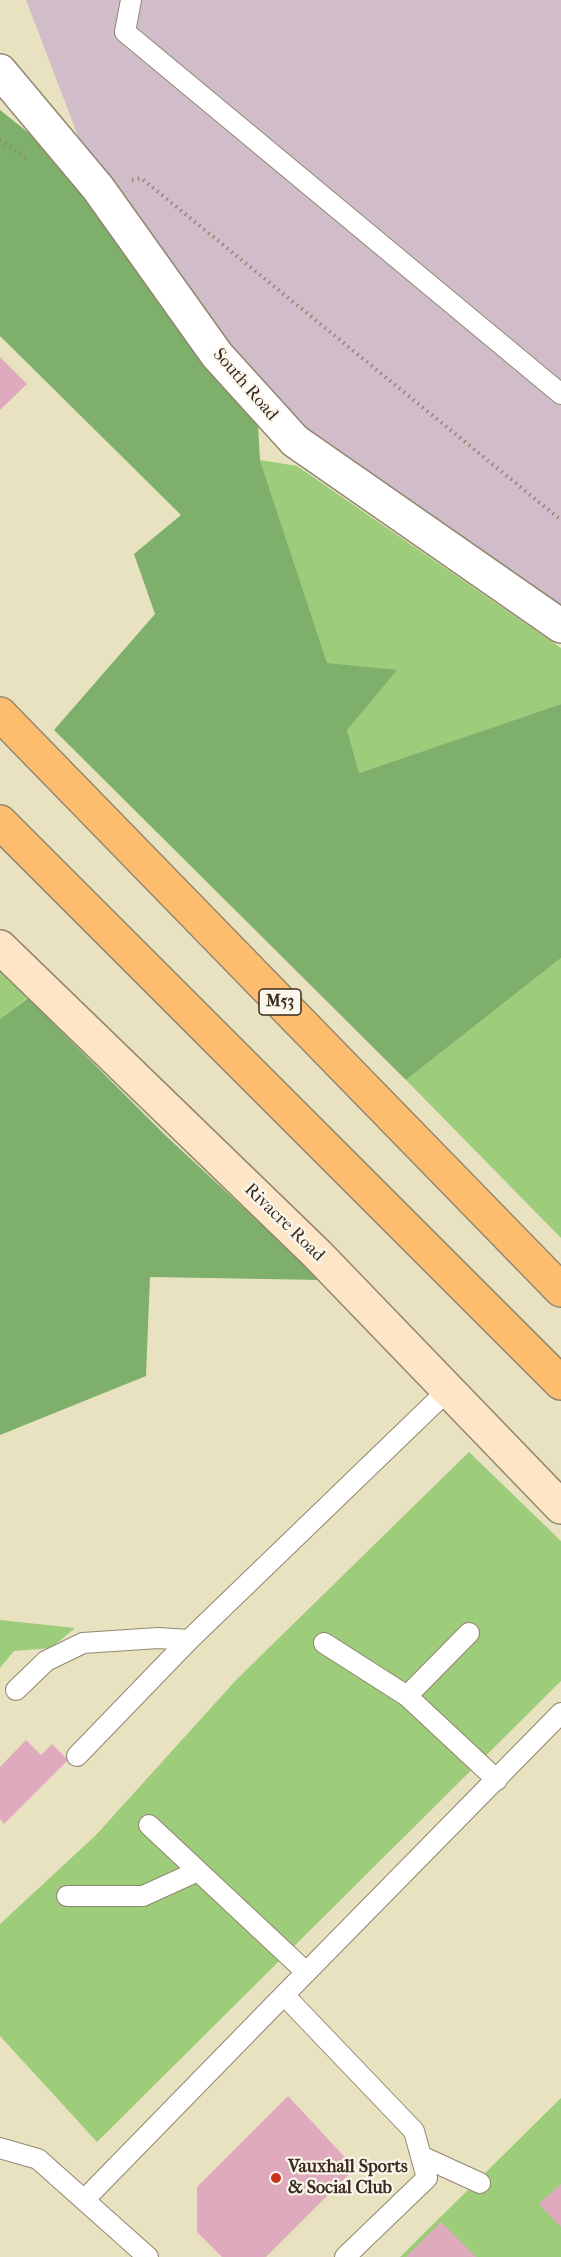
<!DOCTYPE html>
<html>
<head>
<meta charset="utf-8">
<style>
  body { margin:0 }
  canvas { display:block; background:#e8e2c0 }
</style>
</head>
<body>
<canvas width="561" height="2257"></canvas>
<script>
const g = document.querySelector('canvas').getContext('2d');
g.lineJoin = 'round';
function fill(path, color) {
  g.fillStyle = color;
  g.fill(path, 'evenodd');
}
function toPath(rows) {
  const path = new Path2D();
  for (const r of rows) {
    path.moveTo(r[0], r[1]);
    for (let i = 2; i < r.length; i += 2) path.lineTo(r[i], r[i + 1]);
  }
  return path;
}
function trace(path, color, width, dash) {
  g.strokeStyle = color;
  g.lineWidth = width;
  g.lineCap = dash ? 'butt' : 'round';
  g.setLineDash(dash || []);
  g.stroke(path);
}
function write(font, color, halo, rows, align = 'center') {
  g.font = font + ' "IM FELL French Canon",serif';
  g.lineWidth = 4.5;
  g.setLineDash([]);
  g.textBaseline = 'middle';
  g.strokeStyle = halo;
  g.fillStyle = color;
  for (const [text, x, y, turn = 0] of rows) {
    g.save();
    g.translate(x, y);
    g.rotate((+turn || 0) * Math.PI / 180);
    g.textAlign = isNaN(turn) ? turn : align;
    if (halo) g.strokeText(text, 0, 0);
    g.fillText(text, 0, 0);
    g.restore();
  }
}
const industrial = toPath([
  [26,0,561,0,561,626,295,441,98,188]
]);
const green = toPath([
  [260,460,297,466,561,648,561,704,359,773,327,664],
  [561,958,561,1238,406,1080],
  [0,965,27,998,0,1019],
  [469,1452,561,1541,561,1681,97,2142,0,2036,0,1924,96,1835,237,1679],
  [0,1620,75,1628,51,1648,14,1651,0,1668],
  [561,2098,561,2257,400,2257]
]);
const forest = toPath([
  [0,110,98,188,258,425,260,460,327,663,397,670,347,730,359,773,561,704,561,958,406,1080,54,730,155,614,134,554,181,515,0,336],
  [28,998,165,1135,321,1280,150,1277,146,1376,0,1435,0,1019]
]);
const building = toPath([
  [0,357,27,384,0,410],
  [26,1740,41,1755,52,1744,68,1760,4,1824,0,1819,0,1767],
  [288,2096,355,2168,266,2257,222,2257,197,2232,197,2187],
  [561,2184,561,2227,539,2204],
  [441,2222,476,2257,406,2257]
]);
const path = toPath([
  [0,140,29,160],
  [132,180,141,178,561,520]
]);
const service = toPath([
  [131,0,125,32,561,394],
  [324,1643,407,1696,497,1780],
  [16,1690,46,1661,83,1643,158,1638,189,1640],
  [407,1696,469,1633],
  [77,1756,189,1640,448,1390],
  [149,1825,306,1972],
  [67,1896,143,1896,198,1871],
  [0,2148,38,2159,148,2257],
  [421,2156,480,2183],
  [85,2199,284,1995],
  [345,2257,427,2178,414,2131,284,1995,561,1713]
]);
const minor = toPath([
  [0,71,98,188,217,355,295,441,561,626]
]);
const secondary = toPath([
  [0,947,318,1255,561,1507]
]);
const motorway = toPath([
  [0,714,561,1290],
  [0,822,561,1383]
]);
const markers = [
  [276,2178,6,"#c8321e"]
];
const shields = [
  [280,1002,42]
];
const shieldNames = [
  ["M53",280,1002]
];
const streetNames = [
  ["South Road",245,385,49],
  ["Rivacre Road",284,1223,44]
];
const poiNames = [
  ["Vauxhall Sports",288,2168],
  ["& Social Club",288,2189]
];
fill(industrial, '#d1bdc9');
fill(green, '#9dcc7b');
fill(forest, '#7eb06b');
fill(building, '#dfaabe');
trace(service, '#92866f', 22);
trace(minor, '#92866f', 36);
trace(secondary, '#92866f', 36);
trace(motorway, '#92866f', 36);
trace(path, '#92866f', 4, [1.5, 4.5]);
trace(service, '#fff', 20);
trace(minor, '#fff', 33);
trace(secondary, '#fee5c5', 33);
trace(motorway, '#fcbd6f', 33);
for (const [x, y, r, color] of markers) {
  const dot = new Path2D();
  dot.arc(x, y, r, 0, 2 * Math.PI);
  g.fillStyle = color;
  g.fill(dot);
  trace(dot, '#fbf7ec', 2);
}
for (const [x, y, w] of shields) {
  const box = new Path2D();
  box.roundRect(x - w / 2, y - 13, w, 26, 4.5);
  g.fillStyle = '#fbf7ec';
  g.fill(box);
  trace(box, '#3b2a1e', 1.5);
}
write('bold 16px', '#3b2a1e', null, shieldNames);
write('18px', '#3b2a1e', '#fbf7ec', streetNames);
write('bold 18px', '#3b2a1e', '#fbf7ec', poiNames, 'left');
</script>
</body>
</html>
